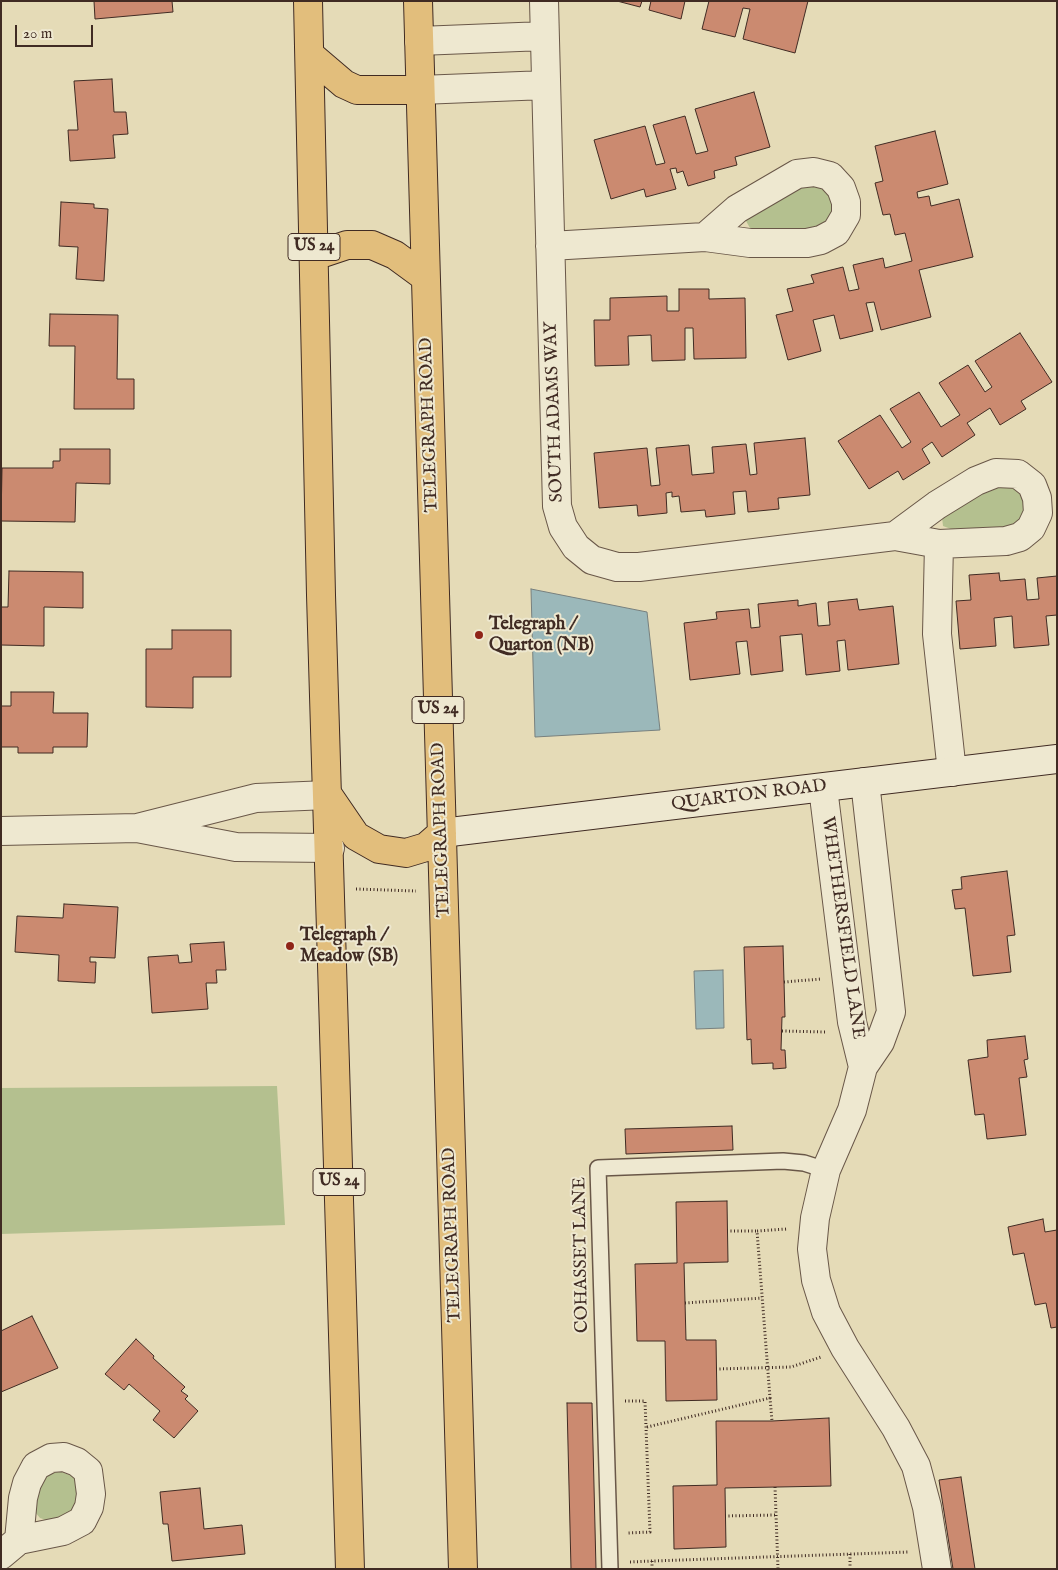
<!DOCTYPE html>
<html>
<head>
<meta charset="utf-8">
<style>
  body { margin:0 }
  #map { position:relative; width:1058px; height:1570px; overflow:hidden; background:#e5dbb7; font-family:"IM FELL English",serif }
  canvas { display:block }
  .frame { position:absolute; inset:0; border:2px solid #402b23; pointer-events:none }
  .scale { position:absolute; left:15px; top:25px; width:78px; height:22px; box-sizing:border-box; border:2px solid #402b23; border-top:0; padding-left:6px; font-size:15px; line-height:18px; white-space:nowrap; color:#402b23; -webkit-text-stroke:4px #eee8d0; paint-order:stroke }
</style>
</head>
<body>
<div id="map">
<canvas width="1058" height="1570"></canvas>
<div class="frame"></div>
<div class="scale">20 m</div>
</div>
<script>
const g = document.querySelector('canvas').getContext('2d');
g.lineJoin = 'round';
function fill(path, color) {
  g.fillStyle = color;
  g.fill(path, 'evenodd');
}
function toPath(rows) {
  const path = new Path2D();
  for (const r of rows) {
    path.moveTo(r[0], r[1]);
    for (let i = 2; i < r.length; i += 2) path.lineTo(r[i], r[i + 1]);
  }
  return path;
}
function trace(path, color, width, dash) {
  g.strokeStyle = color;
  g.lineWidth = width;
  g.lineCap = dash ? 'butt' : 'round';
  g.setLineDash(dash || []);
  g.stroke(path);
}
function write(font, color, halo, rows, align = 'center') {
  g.font = font + ' "IM FELL English",serif';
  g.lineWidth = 4;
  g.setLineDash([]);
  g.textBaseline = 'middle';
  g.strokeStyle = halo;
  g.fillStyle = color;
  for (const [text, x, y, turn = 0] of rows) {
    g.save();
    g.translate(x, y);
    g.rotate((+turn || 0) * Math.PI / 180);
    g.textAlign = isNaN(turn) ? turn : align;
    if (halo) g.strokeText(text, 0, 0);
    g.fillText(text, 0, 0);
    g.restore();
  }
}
const green = toPath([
  [801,185,823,187,832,197,833,210,828,222,813,228,750,228,746,221,747,217],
  [1012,485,1022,494,1024,501,1024,513,1019,523,1006,528,951,529,943,526,942,517,993,486],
  [277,1086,285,1225,1,1234,1,1088],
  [59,1471,74,1477,81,1490,72,1515,49,1521,40,1518,35,1512,36,1490,46,1476]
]);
const water = toPath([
  [531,589,647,612,660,730,535,737,531,589],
  [723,970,724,1028,696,1029,694,971,723,970]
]);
const building = toPath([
  [94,1,172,1,173,12,95,19,94,1],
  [617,1,642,1,640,7,617,1],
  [651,1,685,1,681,19,649,10,651,1],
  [709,1,808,1,795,53,743,39,750,9,743,8,735,37,702,29,709,1],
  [112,79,114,112,126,112,128,134,113,135,115,158,70,161,68,130,78,130,74,81,112,79],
  [754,92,770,147,735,157,737,165,714,171,715,178,688,186,683,171,677,173,676,168,670,169,676,189,646,197,644,189,611,199,594,140,645,126,656,165,665,163,653,125,685,116,696,154,708,151,695,109,754,92],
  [935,131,948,184,917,192,918,198,929,196,931,206,959,199,973,257,919,270,931,317,881,330,874,302,866,303,873,331,840,339,834,315,813,320,821,351,788,360,776,315,793,311,787,289,814,283,811,275,843,267,849,291,859,289,853,265,883,258,885,268,912,261,905,233,895,235,890,214,883,215,875,183,883,181,875,146,935,131],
  [61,202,94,204,94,208,108,209,104,281,76,279,78,247,59,246,61,202],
  [679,289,709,289,709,299,745,298,746,358,694,359,693,328,685,328,685,360,652,361,651,335,628,336,629,365,595,366,594,320,610,320,610,298,667,296,667,311,679,311,679,289],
  [50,314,118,315,117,379,134,379,134,409,74,409,75,346,49,346,50,314],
  [1020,333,1052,382,1021,401,1026,409,1000,425,990,408,967,423,975,435,942,457,932,442,922,449,930,463,903,480,898,471,869,489,838,441,880,415,902,448,911,442,890,409,919,392,941,427,960,415,939,383,968,365,985,392,992,387,975,361,1020,333],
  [805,438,810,495,778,498,779,509,748,512,746,491,733,492,735,514,706,517,705,510,681,512,679,496,672,497,672,492,666,493,667,513,638,516,637,505,599,508,594,453,647,448,651,486,660,485,656,448,689,445,692,475,714,473,712,447,746,444,750,475,757,474,754,443,805,438],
  [60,449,110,449,110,484,76,483,75,522,1,521,2,468,53,468,53,461,60,461,60,449],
  [9,571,83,572,83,608,44,607,44,646,1,645,1,607,8,607,9,571],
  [999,573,1000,581,1025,579,1027,600,1039,599,1037,578,1057,576,1057,615,1046,616,1049,645,1014,648,1012,616,994,618,996,646,960,649,956,601,971,600,969,575,999,573],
  [857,599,859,610,893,606,899,664,848,670,845,640,837,641,840,671,806,675,802,634,780,636,783,671,751,675,747,641,736,642,740,674,690,680,684,623,717,619,716,612,749,609,751,628,760,627,758,604,798,600,798,606,816,603,818,626,830,625,828,602,857,599],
  [172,630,231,630,231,677,193,677,193,708,146,707,146,649,172,649,172,630],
  [11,692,54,692,53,713,88,713,87,747,53,747,53,753,18,753,18,747,1,747,1,706,11,706,11,692],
  [1007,871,1015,935,1007,936,1011,972,973,976,965,908,955,909,952,890,962,889,961,877,1007,871],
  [64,904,118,907,115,958,90,957,90,962,96,962,95,983,58,981,59,955,15,952,17,916,63,918,64,904],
  [224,942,226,970,216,970,217,983,206,983,208,1009,152,1013,148,957,178,955,179,963,192,962,190,944,224,942],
  [783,946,785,1017,782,1017,781,1050,785,1050,786,1068,773,1069,773,1063,752,1064,751,1039,747,1040,744,947,783,946],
  [1025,1036,1028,1059,1024,1060,1027,1077,1019,1078,1026,1135,987,1139,984,1114,975,1115,968,1060,988,1057,987,1040,1025,1036],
  [732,1126,733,1150,626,1154,625,1129,732,1126],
  [727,1201,728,1262,684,1263,686,1340,716,1340,717,1400,666,1401,665,1341,637,1341,635,1264,677,1263,676,1202,727,1201],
  [1043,1219,1045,1232,1057,1230,1057,1327,1051,1328,1046,1303,1035,1305,1024,1253,1013,1255,1008,1227,1043,1219],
  [32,1316,58,1368,1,1392,1,1331,32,1316],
  [136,1339,154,1356,153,1358,185,1387,181,1391,188,1396,185,1399,198,1411,174,1438,153,1420,160,1411,129,1384,124,1390,105,1374,136,1339],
  [567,1403,592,1403,596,1569,571,1569,567,1403],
  [829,1418,831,1486,725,1488,726,1547,674,1549,673,1486,717,1485,716,1421,772,1421,829,1418],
  [961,1477,975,1569,953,1569,939,1480,961,1477],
  [200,1488,204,1529,242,1525,245,1554,172,1561,168,1524,163,1524,160,1492,200,1488]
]);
const path = toPath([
  [356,889,416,891],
  [784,982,821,979],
  [782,1031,826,1032],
  [727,1231,757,1231],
  [685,1303,762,1298],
  [716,1369,791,1367,821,1357],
  [770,1398,772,1421],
  [625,1401,645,1401,650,1532,628,1533],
  [647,1427,770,1398,757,1231,787,1229],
  [775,1487,778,1569],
  [725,1516,776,1515],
  [850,1554,850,1569],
  [630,1562,652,1561],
  [652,1569,652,1561,909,1552]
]);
const lane = toPath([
  [610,1569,598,1168,783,1161,804,1163,826,1170]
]);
const street = toPath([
  [544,1,557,506,563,527,576,547,592,560,617,567,639,567,895,536,939,544,1006,541,1020,537,1031,528,1038,513,1037,498,1032,485,1018,474,996,473,976,481,937,505,895,536],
  [419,41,544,36],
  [420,90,546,85],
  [550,246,705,237,750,243,807,243,821,240,836,232,846,215,846,202,841,188,830,176,814,172,797,174,737,209,705,237],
  [939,544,937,634,952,772],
  [865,782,891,1012,880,1042,863,1067,852,1110,826,1170,815,1218,812,1249,816,1280,826,1312,845,1348,896,1428,916,1466,927,1507,937,1569],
  [823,788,852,1022,863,1067],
  [328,795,256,798,137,828,236,847,330,848],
  [1,831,137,828],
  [1,1555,19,1540,63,1531,82,1521,89,1507,91,1494,88,1471,77,1462,64,1457,51,1458,36,1466,27,1483,23,1498,19,1540]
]);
const secondary = toPath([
  [442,833,1057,759]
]);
const highway = toPath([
  [308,1,321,595,350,1569],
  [418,1,463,1569],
  [310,55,344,84,357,90,420,90],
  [314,256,347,245,372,245,395,255,425,277],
  [328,795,356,836,379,849,406,853,426,847,442,833]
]);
const markers = [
  [479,635,5,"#8f2418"],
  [290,946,5,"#8f2418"]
];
const shields = [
  [314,247,52],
  [438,710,52],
  [339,1182,52]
];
const shieldNames = [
  ["US 24",314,247],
  ["US 24",438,710],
  ["US 24",339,1182]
];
const streetNames = [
  ["SOUTH ADAMS WAY",555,412,-92],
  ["TELEGRAPH ROAD",430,425,-92],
  ["QUARTON ROAD",749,796,-7],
  ["TELEGRAPH ROAD",442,830,-92],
  ["WHETHERSFIELD LANE",842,928,82],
  ["TELEGRAPH ROAD",453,1235,-92],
  ["COHASSET LANE",582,1255,-91]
];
const poiNames = [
  ["Telegraph /",489,625],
  ["Quarton (NB)",489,646],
  ["Telegraph /",300,936],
  ["Meadow (SB)",300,957]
];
fill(green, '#b4c08f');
fill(water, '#9bb8ba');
trace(water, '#77807e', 1);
fill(building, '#cb8a70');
trace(building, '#402b23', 1);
trace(lane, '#695748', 18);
trace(street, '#695748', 30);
trace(secondary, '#402b23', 30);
trace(highway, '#402b23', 30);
trace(path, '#402b23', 3, [1, 2.5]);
trace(lane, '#eee8d0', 15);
trace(street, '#eee8d0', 28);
trace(secondary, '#eee8d0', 28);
trace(highway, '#e2be7c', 28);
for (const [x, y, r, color] of markers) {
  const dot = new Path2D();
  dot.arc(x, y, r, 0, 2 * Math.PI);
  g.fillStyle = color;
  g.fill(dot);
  trace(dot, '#eee8d0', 2);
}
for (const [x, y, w] of shields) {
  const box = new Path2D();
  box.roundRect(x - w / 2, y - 13.5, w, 27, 4);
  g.fillStyle = '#eee8d0';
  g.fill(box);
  trace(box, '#402b23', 1);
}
write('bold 16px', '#402b23', null, shieldNames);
write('18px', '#402b23', '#eee8d0', streetNames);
write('bold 18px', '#402b23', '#eee8d0', poiNames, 'left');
</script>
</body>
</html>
